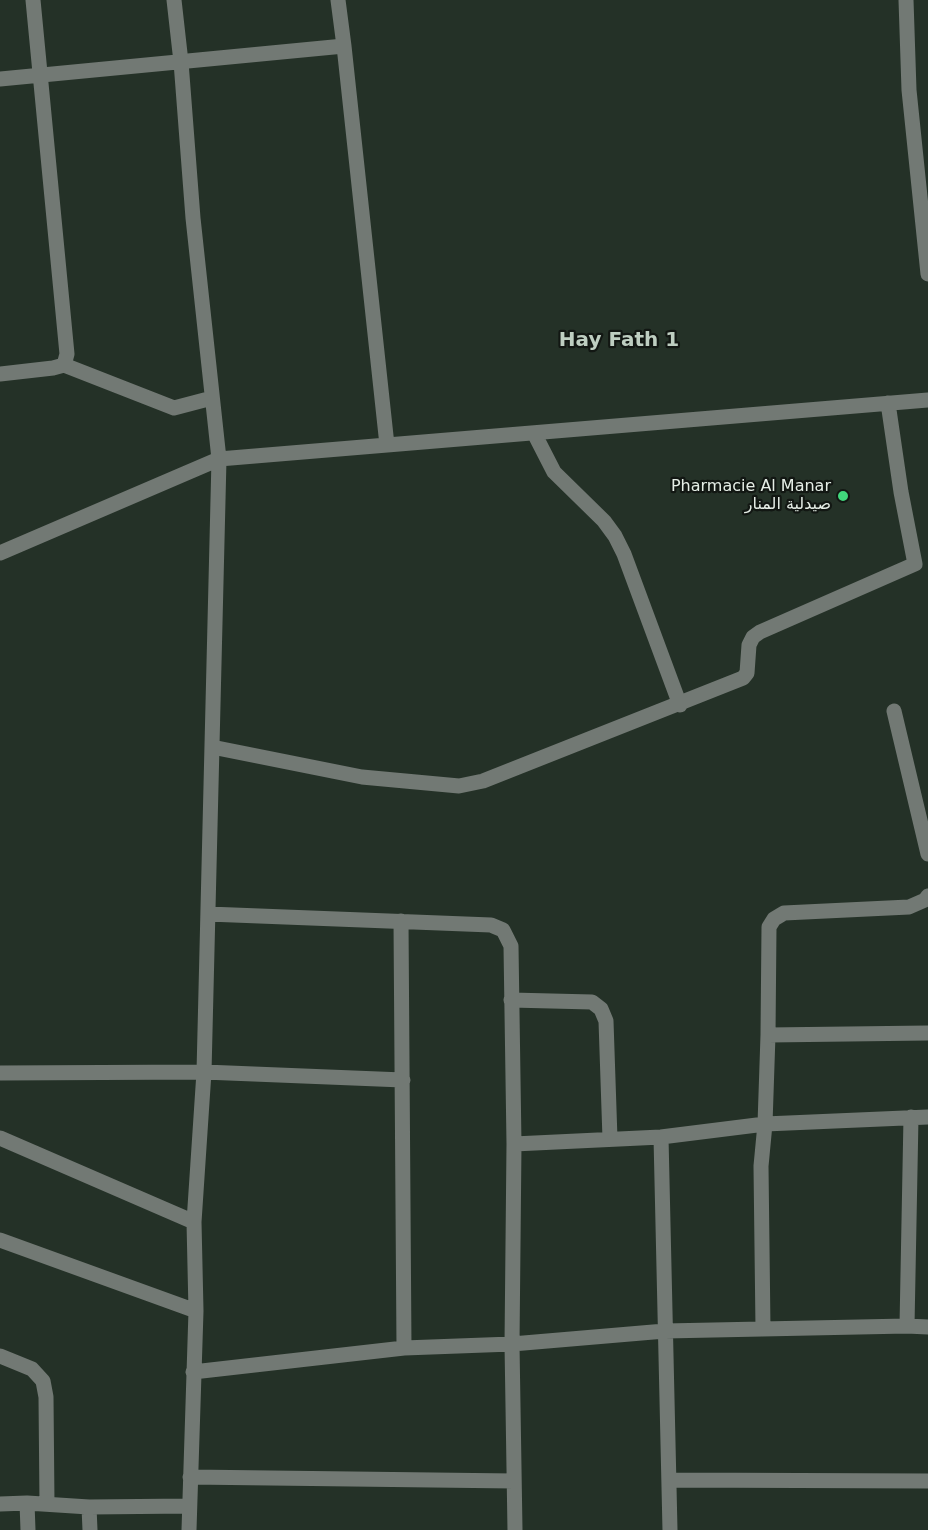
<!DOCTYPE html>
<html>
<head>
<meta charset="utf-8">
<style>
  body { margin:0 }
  canvas { display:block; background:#243127 }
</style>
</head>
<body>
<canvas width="928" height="1530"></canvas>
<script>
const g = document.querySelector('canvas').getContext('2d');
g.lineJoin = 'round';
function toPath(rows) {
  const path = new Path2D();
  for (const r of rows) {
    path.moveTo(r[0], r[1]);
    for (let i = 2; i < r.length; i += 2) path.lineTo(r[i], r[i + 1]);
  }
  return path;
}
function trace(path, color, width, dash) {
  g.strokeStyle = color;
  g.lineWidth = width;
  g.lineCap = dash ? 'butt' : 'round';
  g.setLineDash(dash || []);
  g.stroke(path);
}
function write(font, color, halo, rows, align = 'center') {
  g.font = font + ' "DejaVu Sans",Cairo,sans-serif';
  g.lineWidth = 4.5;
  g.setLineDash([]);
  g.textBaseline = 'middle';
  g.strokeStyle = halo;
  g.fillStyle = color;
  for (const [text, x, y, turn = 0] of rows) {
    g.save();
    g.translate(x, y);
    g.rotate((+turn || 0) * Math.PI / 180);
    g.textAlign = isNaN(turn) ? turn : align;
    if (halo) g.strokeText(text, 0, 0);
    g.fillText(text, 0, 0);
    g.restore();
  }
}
const minor = toPath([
  [33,0,67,354,64,365],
  [174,0,181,62,193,218,219,459,204,1072,194,1222,196,1311,189,1530],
  [906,0,909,90,928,274],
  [344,46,387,445],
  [0,79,344,46,338,0],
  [0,374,53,368,64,365,174,408,212,398],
  [534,433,554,472,604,521,615,536,624,554,680,705],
  [0,553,219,459,928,400],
  [894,711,928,854],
  [212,747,362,777,459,786,483,781,743,678,747,673,749,645,753,637,760,632,915,564,901,492,888,403],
  [208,914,491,925,503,930,511,946,514,1144,512,1344,515,1530],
  [401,921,404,1348],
  [511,1000,592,1002,601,1009,606,1021,610,1139],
  [768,1035,928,1033],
  [0,1073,204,1072,403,1080],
  [661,1137,670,1530],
  [0,1138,194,1222],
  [514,1144,661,1137,765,1124,928,1117],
  [0,1240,196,1311],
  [907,1326,911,1117],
  [763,1329,761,1166,765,1124,768,1035,769,927,774,919,784,913,909,907,925,900,928,896],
  [0,1356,32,1369,43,1381,46,1397,47,1504],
  [193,1372,404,1348,512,1344,665,1331,907,1326,928,1327],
  [190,1477,514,1481],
  [669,1480,928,1481],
  [27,1503,28,1530],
  [0,1504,27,1503,89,1507,189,1506],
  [89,1507,90,1530]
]);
const markers = [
  [843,496,6,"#41d77c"]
];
const poiNames = [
  ["Pharmacie Al Manar",831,487],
  ["صيدلية المنار",831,505]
];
const quarterNames = [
  ["Hay Fath 1",619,341]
];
trace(minor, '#727974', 15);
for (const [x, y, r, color] of markers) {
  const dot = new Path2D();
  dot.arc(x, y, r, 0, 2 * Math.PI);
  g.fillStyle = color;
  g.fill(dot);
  trace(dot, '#121713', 2);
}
write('16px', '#e5ede6', '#121713', poiNames, 'right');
write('bold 20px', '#becec1', '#121713', quarterNames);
</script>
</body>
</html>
